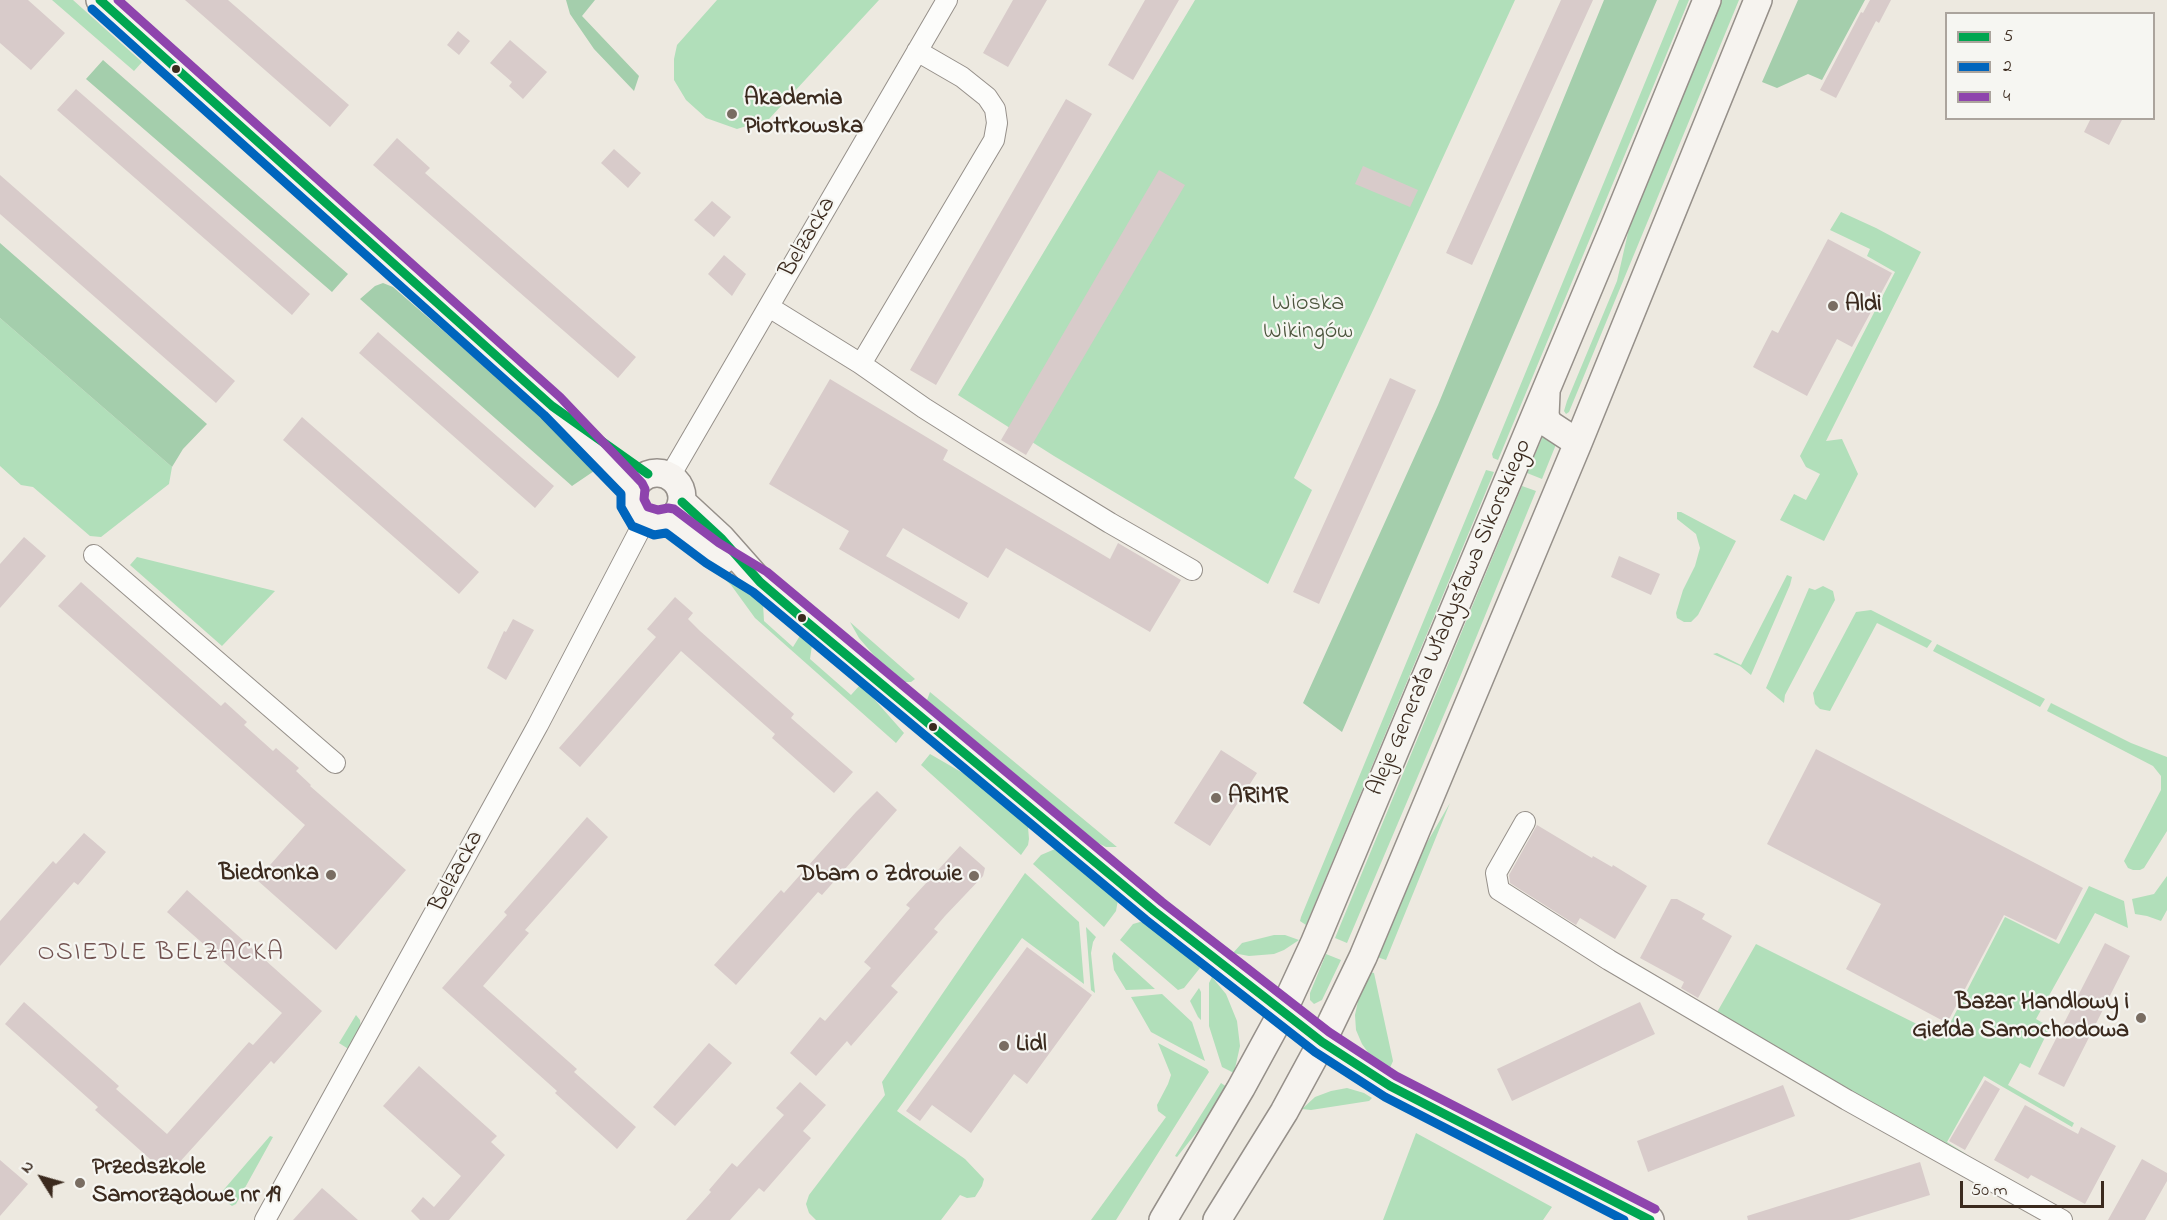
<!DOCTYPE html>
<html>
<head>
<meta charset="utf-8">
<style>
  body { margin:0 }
  #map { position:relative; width:2167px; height:1220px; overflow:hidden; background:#ede9e0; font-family:"Indie Flower",sans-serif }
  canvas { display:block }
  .legend { position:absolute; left:1945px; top:12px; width:210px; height:108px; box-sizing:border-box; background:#f6f6f2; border:2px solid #aba49d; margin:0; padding:8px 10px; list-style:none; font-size:18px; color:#3b2a1e }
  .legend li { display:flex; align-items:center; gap:12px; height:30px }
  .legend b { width:30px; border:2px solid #aba49d }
  .north { position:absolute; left:12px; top:1148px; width:60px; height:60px; -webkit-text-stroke:4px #f6f6f2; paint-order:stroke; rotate:307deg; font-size:16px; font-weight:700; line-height:24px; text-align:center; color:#3b2a1e }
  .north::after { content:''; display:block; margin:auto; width:21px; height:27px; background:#3b2a1e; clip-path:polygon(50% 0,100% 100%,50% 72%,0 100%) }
  .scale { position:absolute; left:1960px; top:1181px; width:144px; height:27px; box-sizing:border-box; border:3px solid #3b2a1e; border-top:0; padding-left:8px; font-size:18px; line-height:21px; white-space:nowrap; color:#3b2a1e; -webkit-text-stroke:4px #f6f6f2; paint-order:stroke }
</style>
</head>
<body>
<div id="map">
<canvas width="2167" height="1220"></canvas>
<ul class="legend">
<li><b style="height:8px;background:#00a651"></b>5</li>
<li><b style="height:8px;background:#0065bd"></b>2</li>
<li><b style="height:8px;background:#8e44ad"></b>4</li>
</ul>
<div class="north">N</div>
<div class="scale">50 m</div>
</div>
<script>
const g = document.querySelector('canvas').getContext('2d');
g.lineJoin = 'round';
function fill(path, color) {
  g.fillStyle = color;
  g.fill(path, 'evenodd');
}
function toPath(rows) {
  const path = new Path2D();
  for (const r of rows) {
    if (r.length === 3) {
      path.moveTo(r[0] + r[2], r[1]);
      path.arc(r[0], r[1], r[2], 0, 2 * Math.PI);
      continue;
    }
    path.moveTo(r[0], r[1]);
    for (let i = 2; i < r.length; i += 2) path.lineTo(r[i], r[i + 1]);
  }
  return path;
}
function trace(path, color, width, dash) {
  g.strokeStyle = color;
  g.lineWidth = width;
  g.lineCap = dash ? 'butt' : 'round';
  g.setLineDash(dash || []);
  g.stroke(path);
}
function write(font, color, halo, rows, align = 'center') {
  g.font = font + ' "Indie Flower",sans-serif';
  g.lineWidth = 4.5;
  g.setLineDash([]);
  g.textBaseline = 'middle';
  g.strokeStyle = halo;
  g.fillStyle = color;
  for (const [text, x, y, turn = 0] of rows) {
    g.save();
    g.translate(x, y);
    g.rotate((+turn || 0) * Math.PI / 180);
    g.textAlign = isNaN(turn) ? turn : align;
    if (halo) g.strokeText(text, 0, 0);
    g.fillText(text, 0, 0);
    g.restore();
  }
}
const green = toPath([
  [52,0,73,0,142,62,134,71],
  [717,0,879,0,769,119,737,129,706,118,686,100,674,80,674,59,677,45],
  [1195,0,1515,0,1375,306,1294,478,1312,490,1268,584,1054,456,958,395],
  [1679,0,1689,0,1498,460,1493,458,1492,454],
  [1722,0,1739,0,1569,412,1566,414,1564,411,1567,401,1617,281,1630,224],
  [1841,212,1876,228,1921,252,1826,441,1842,439,1858,474,1824,541,1780,520,1794,494,1806,500,1820,474,1806,467,1800,456,1895,272,1867,256,1870,249,1830,230],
  [0,318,172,467,169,484,101,537,90,536,33,487,21,485,0,466],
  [1543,436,1557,442,1542,479,1527,473],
  [1486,470,1494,472,1306,925,1300,921,1301,917],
  [1522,486,1536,491,1460,677,1347,943,1335,938],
  [1677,512,1681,512,1736,541,1698,615,1691,622,1684,622,1677,618,1676,613,1683,590,1695,566,1700,548,1696,534,1677,519],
  [137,557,275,591,222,646,130,565],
  [711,561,763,604,764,621,793,647,801,634,812,645,810,659,851,695,860,685,867,691,904,733,896,743,755,618,731,585,711,567],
  [1787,575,1792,577,1790,585,1751,675,1740,666,1713,654,1717,653,1741,665],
  [1823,586,1833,591,1835,600,1785,695,1784,703,1766,688,1809,588,1815,590],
  [1871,610,1932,641,1927,648,1877,623,1830,711,1820,709,1815,704,1813,693,1856,612],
  [850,622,915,679,911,682,905,682,878,660,859,638],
  [1937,644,2045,699,2040,707,1933,651],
  [930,692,1117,847,1106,847,1098,843,931,704,927,700],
  [2051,703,2131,743,2167,757,2167,831,2144,868,2140,870,2133,870,2128,868,2124,861,2161,790,2161,776,2153,766,2047,711],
  [930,754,975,780,1025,822,1028,827,1029,839,1028,845,1021,855,921,765],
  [1450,803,1386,960,1377,957,1425,846],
  [1055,849,1062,853,1118,900,1116,911,1104,927,1033,864,1041,855],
  [1025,873,1079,922,1084,984,1022,938,897,1111,965,1159,984,1179,982,1186,975,1197,967,1198,960,1195,941,1220,816,1220,809,1213,806,1204,809,1195,885,1095,882,1082],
  [2167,876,2167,910,2161,921,2147,916,2135,914,2132,899,2154,894],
  [2089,886,2124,901,2128,928,2095,913,2036,1019,2050,1027,2030,1068,2020,1063,2008,1085,2074,1123,2072,1127,1984,1076,1947,1142,1966,1154,1964,1158,1716,1014,1756,944,1943,1037,2005,917,2059,944],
  [1140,922,1148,923,1200,968,1184,988,1178,990,1120,940,1133,924],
  [1086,927,1096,937,1093,942,1091,953,1095,993,1091,990],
  [1274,935,1285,935,1299,940,1284,950,1274,954,1249,956,1233,953,1242,943],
  [1114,952,1155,989,1126,990,1114,970,1112,956],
  [1326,954,1341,960,1322,1000,1314,1004,1310,1000,1310,993],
  [1370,972,1374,973,1393,1061,1389,1070,1370,1055,1362,1044,1356,1030,1355,1015,1358,1001],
  [1212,977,1226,994,1237,1021,1240,1046,1234,1073,1222,1067,1209,1026,1209,983],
  [1199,988,1201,992,1201,1020,1198,1017,1190,1001],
  [1162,994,1192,1022,1205,1061,1151,1032,1131,997],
  [356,1015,360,1020,361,1029,350,1050,339,1043],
  [1158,1043,1207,1069,1209,1072,1116,1220,1091,1220,1166,1117,1158,1111,1157,1105,1168,1084,1171,1075],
  [1221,1083,1227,1087,1212,1113,1177,1157,1175,1156],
  [1347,1088,1364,1093,1372,1098,1369,1101,1311,1110,1302,1109,1315,1097,1331,1091],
  [1416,1133,1429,1140,1552,1207,1543,1220,1383,1220],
  [270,1136,273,1137,236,1204,232,1206,221,1198,220,1194]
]);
const forest = toPath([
  [566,0,595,0,582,16,639,76,634,91,594,49,570,14],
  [1604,0,1657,0,1342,732,1303,703,1438,405],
  [1798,0,1865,0,1822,80,1808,74,1777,88,1762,82],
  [103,60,348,274,332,292,86,79],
  [0,243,207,424,183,449,172,467,0,318],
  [383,283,393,287,600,467,572,486,360,299,375,286]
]);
const building = toPath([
  [0,0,28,0,65,33,31,70,0,43],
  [185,0,228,0,349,105,330,127],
  [1013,0,1047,0,1008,67,983,53],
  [1145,0,1179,0,1133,80,1108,65],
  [1561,0,1593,0,1472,265,1446,253],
  [1870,0,1891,0,1879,23,1876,21,1836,98,1820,90,1861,12,1863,13],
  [458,31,470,41,459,55,447,45],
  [510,40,547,72,523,99,509,86,512,82,490,63],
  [76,89,310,294,292,315,57,110],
  [1066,99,1092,114,936,385,910,370],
  [2091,118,2123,118,2109,145,2084,132],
  [397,138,430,168,425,173,636,357,618,378,373,165],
  [614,149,641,173,628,188,601,163],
  [1363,166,1418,190,1410,207,1355,184],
  [1159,170,1185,185,1026,455,1001,440],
  [0,175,235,381,216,403,0,214],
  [712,201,731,217,714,237,694,220],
  [1828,239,1892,273,1852,347,1837,339,1807,396,1753,367,1772,330,1778,333],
  [724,255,746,274,732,296,708,274],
  [378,332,554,486,535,508,359,353],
  [1390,378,1416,390,1319,604,1293,592],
  [830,379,948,450,943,460,1110,559,1118,543,1181,580,1150,632,1006,548,988,578,903,528,886,556,968,603,959,619,839,549,849,531,769,484],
  [302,417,479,572,459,594,283,440],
  [24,537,46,556,0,608,0,564],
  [1619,556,1660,574,1651,595,1611,577],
  [81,582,221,706,225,702,247,722,244,725,273,751,276,748,299,768,296,771,311,785,310,786,406,870,336,950,257,880,305,825,58,606],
  [675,597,693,613,688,619,700,631,794,714,791,718,853,772,834,793,772,738,775,734,681,651,580,767,559,748,656,637,647,629],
  [513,619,534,630,506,680,487,668,504,631,506,632],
  [1816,749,2083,888,2056,940,2004,915,1947,1023,1846,969,1881,904,1767,844],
  [1221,750,1257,773,1210,846,1174,823],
  [877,791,897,810,822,895,818,892,736,985,714,965,781,890,784,893,856,812],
  [587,817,608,837,525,930,529,933,483,986,577,1069,574,1072,636,1127,617,1149,555,1093,557,1091,442,988,507,915,504,912],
  [1537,825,1592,858,1593,856,1612,867,1613,865,1647,886,1615,939,1580,918,1576,925,1510,883,1509,875],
  [84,833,106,852,78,885,74,882,0,966,0,921,53,861,56,864],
  [960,846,985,868,983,876,945,916,934,929,938,932,891,986,898,992,851,1046,847,1041,816,1076,790,1053,820,1017,825,1021,871,968,864,962,910,908,906,905],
  [187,890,322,1011,274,1064,271,1061,168,1175,95,1110,98,1107,5,1024,24,1002,119,1086,116,1089,167,1134,249,1042,253,1045,282,1013,167,912],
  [1671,899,1677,899,1705,914,1702,919,1732,936,1698,998,1681,988,1684,982,1640,958],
  [2105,943,2130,956,2064,1087,2038,1074],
  [1027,947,1092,995,1027,1084,1014,1074,971,1133,932,1105,920,1121,906,1111],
  [1640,1002,1655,1034,1512,1101,1497,1069],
  [709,1043,732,1063,675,1126,653,1107],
  [419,1066,497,1136,491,1142,505,1155,449,1220,420,1220,411,1211,423,1197,434,1207,461,1176,383,1106],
  [1985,1080,2000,1089,1965,1150,1949,1141],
  [800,1082,826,1105,803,1131,811,1138,764,1192,759,1188,730,1220,686,1220,711,1192,709,1190,732,1163,737,1167,784,1115,776,1108],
  [1783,1085,1795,1116,1648,1172,1637,1141],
  [2025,1105,2078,1134,2081,1127,2116,1146,2085,1204,2031,1175,2028,1179,1994,1160],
  [2142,1159,2167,1173,2167,1181,2145,1220,2108,1220],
  [0,1160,28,1184,0,1216],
  [1920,1162,1930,1195,1849,1220,1748,1220,1747,1216],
  [322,1188,329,1194,358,1220,293,1220]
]);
const street = toPath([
  [769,307,861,364,924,408,973,439,1110,523,1192,570],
  [861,364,994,140,997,123,995,109,987,97,962,77,917,51],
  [670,476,947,0],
  [94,555,335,763],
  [1525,822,1496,873,1499,890,1609,960,1847,1100,2062,1220],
  [265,1220,538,725,645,520]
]);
const secondary = toPath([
  [100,0,552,406,633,490],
  [1546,393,1545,416,1549,424,1578,443],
  [657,498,25],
  [682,502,721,538,760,582,802,618,1154,911,1322,1042,1390,1086,1650,1220],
  [669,520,723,560],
  [1163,1220,1241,1088,1283,1011,1314,944,1615,225,1707,0],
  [1217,1220,1284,1112,1322,1042,1363,957,1578,443,1758,0]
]);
const bus1 = toPath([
  [100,0,552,406,648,474],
  [682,502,721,538,760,582,802,618,1154,911,1322,1042,1390,1086,1650,1220]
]);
const bus2 = toPath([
  [92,9,544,415,621,494,621,507,632,526,654,535,666,533,706,563,753,592,1146,920,1315,1052,1385,1097,1624,1220]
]);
const bus3 = toPath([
  [118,0,560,397,642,483,645,489,644,499,648,507,658,510,668,508,674,509,719,543,767,572,1162,902,1329,1032,1396,1076,1655,1209]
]);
const markers = [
  [176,69,5,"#3b2a1e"],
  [732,114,6,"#796d62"],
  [1833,306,6,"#796d62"],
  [802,618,5,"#3b2a1e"],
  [933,727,5,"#3b2a1e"],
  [1216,798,6,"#796d62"],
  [331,875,6,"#796d62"],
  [974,876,6,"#796d62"],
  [2141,1018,6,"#796d62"],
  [1004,1046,6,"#796d62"],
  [80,1183,6,"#796d62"]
];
const poiNames = [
  ["Akademia",744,100],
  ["Piotrkowska",744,128],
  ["Aldi",1845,306],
  ["ARiMR",1228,798],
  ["Biedronka",319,875,"right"],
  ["Dbam o Zdrowie",962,876,"right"],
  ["Bazar Handlowy i",2129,1004,"right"],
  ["Giełda Samochodowa",2129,1032,"right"],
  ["Lidl",1016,1046],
  ["Przedszkole",92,1169],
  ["Samorządowe nr 19",92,1197]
];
const streetNames = [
  ["Belzacka",809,238,-60],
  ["Aleje Generała Władysława Sikorskiego",1451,618,-67],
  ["Belzacka",458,872,-62]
];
const parkNames = [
  ["Wioska",1308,305],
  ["Wikingów",1308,333]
];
const neighbourhoodNames = [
  ["OSIEDLE BELZACKA",161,955]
];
fill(green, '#b1dfba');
fill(forest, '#a4ceac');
fill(building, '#d8cbca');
trace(street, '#96908a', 22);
trace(secondary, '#96908a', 30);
trace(street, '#fcfcfa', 20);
trace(secondary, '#f6f3ef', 27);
trace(bus1, '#00a651', 9);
trace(bus2, '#0065bd', 9);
trace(bus3, '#8e44ad', 9);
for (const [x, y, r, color] of markers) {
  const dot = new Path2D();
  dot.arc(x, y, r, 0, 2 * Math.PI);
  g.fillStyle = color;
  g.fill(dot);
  trace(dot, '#f6f6f2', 2);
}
write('bold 24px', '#3b2a1e', '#f6f6f2', poiNames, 'left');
write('24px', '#3b2a1e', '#f6f6f2', streetNames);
write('24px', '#4c553d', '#f6f6f2', parkNames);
g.letterSpacing = '1.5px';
write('26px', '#725351', '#f6f6f2', neighbourhoodNames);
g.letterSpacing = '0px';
</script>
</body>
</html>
